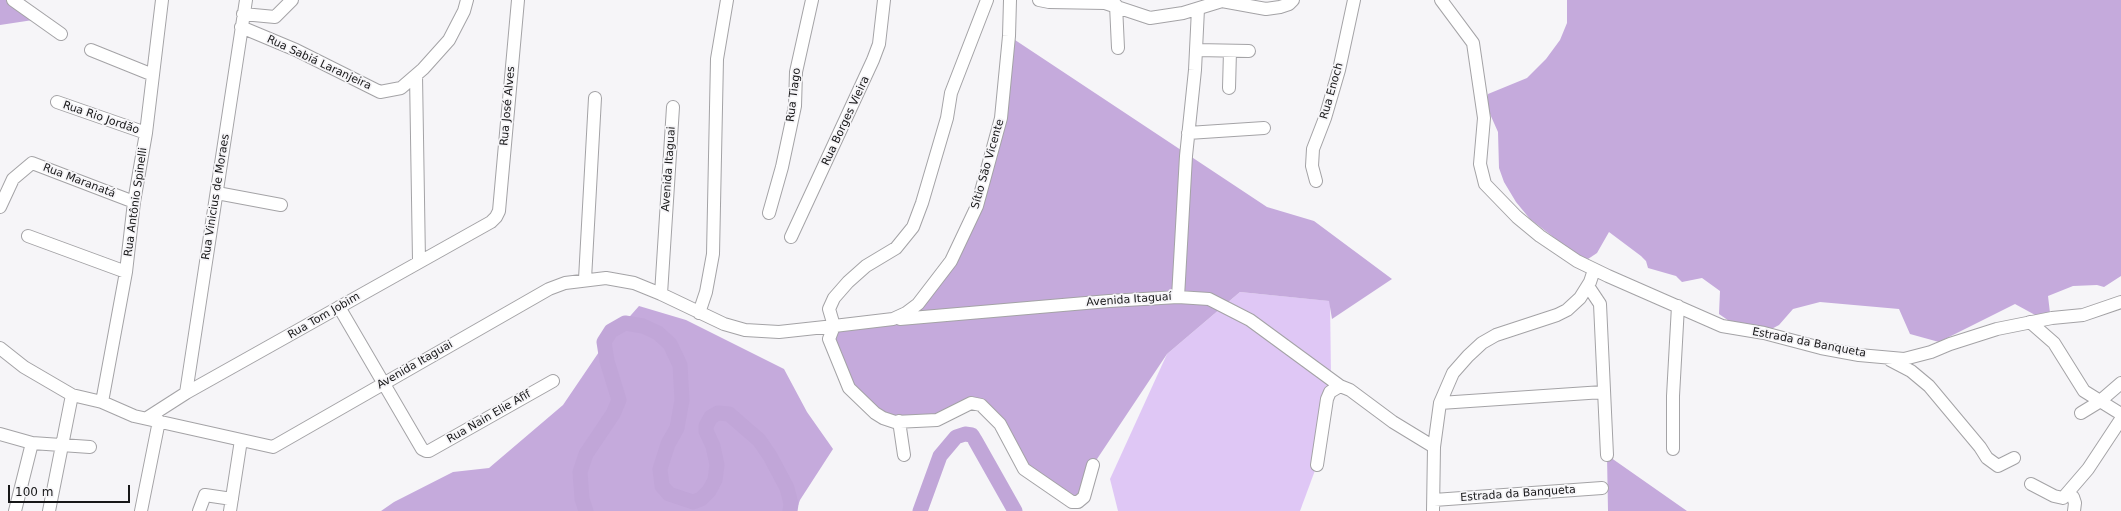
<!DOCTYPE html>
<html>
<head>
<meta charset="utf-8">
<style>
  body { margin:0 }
  #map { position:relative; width:2121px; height:511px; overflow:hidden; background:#f6f5f8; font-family:"DejaVu Sans",sans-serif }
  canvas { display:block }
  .scale { position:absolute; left:8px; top:485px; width:122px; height:18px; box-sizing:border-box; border:2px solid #171718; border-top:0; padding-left:5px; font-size:12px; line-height:14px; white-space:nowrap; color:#171718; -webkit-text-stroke:3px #f6f5f8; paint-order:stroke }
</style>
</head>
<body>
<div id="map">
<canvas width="2121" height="511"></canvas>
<div class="scale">100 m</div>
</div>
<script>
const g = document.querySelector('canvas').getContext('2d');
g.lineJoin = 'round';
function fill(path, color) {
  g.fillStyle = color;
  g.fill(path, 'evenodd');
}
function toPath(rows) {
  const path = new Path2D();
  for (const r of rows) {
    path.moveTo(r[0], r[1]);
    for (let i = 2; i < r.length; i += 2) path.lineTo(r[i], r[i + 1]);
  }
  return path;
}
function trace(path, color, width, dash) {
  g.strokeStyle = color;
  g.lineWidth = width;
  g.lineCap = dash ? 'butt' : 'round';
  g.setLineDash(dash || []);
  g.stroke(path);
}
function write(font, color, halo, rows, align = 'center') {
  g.font = font + ' "DejaVu Sans",sans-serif';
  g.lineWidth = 3.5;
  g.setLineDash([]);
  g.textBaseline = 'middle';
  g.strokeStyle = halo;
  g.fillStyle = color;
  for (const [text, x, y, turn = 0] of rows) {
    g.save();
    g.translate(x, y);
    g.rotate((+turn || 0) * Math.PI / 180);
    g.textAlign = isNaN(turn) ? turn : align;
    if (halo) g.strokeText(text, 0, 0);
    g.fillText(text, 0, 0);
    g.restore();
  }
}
const green = toPath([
  [1240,292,1330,301,1331,376,1317,465,1300,511,1118,511,1110,479,1167,354]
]);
const forest = toPath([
  [0,0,6,0,33,20,0,25],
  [1567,0,2121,0,2121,276,2104,287,2097,285,2073,286,2048,296,2050,313,2037,316,2015,304,1939,342,1910,334,1899,309,1820,302,1793,309,1779,325,1764,333,1732,323,1719,314,1720,291,1702,278,1682,282,1676,276,1648,268,1646,261,1641,256,1609,232,1597,253,1588,259,1578,256,1530,219,1516,202,1504,182,1499,168,1498,132,1486,105,1488,94,1527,78,1546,59,1560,40,1567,23],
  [1009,36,1267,207,1314,221,1392,279,1332,319,1329,301,1240,292,1167,354,1093,465,1087,490,1072,502,1024,469,981,405,937,420,883,418,849,388,829,339,847,323,893,319,918,304,977,206,1001,118],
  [639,306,686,320,784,369,807,412,833,449,800,500,796,511,381,511,394,502,453,472,489,468,563,405,601,349],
  [1607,455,1687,511,1608,511]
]);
const river = toPath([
  [586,511,582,499,580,472,586,454,613,414,619,400,607,361,604,342,611,331,625,323,643,326,658,333,670,344,680,365,682,400,677,428,668,444,660,469,662,486,669,494,693,502,701,499,709,491,715,480,717,465,713,446,706,431,706,426,711,417,718,413,729,414,759,440,770,456,787,488,791,504,790,511],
  [920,511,940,456,956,437,965,434,972,435,975,440,1015,511]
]);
const minor = toPath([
  [13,0,61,34],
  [1010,0,1009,36,1001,118,977,206,951,261,918,304,906,313,893,319,834,326,829,339,849,388,875,413,883,418,895,422,937,420,971,403,981,405,1000,424,1024,469,1072,502,1078,502,1084,497,1093,465],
  [1039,0,1049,2,1105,3,1150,18,1183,13,1222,1,1266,9,1280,7,1289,4,1293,0],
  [1441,0,1473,43,1484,118,1480,164,1485,184,1517,217,1540,236,1577,261,1608,276,1722,326,1764,333,1821,348,1859,355,1904,359,1931,352,1950,344,1997,329,2052,318,2083,315,2121,302],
  [1116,5,1118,48],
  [243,14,275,17,292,0],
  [241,27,296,50,380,92,401,88,423,69,449,40,464,11,467,0],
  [91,50,153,75],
  [1196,50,1249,51],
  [416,75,419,261],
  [1229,88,1230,51],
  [57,102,146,133],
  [1188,133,1264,128],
  [1316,181,1312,166,1313,149,1325,118,1339,70,1354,0],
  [217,193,281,205],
  [0,207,13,179,32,163,134,202],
  [769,213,782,167,795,106,796,72,812,0],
  [28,236,126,272],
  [791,237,873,60,879,44,884,0],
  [585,279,595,98],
  [1588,286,1600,304,1607,455],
  [661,294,724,324,745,330,779,332,834,326,829,309,834,298,848,282,866,266,896,248,913,227,922,203,947,118,951,93,987,0],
  [1178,297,1186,156,1195,70,1198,9],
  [339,307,422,449,426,451,429,451,553,381],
  [699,313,706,292,713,254,717,59,727,0],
  [900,319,1109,301,1178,297,1209,299,1250,320,1340,386],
  [2030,322,2054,343,2084,391,2121,414],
  [0,348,24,367,72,395,102,402,134,416,273,447,549,289,565,283,606,278,634,283,661,294,673,107],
  [1890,360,1911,371,1929,386,1980,447,1987,458,1998,466,2014,458],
  [186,393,246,0],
  [102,402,126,272,134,202,146,133,162,0],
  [1440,403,1603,392],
  [2081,413,2099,402,2121,383],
  [147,418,186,393,491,222,496,217,499,211,518,0],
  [899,421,904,455],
  [0,434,32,443,90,447],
  [1673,449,1673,396,1678,306],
  [1317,465,1327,399,1330,392,1340,386,1350,390,1393,422,1434,447],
  [2031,484,2054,496,2063,498,2088,469,2121,419],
  [2067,495,2073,497,2075,503,2074,511],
  [1434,500,1602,488],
  [15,511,32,443],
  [49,511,72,395],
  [141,511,159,421],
  [199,511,205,495,232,499],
  [230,511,241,440],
  [1433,511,1434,447,1440,403,1453,373,1468,356,1482,343,1496,335,1557,315,1567,310,1580,298,1590,282,1594,270]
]);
const streetNames = [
  ["Rua Sabiá Laranjeira",319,63,25],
  ["Rua Enoch",1332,91,-74],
  ["Rua Tiago",794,95,-83],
  ["Rua José Alves",508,106,-85],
  ["Rua Rio Jordão",101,118,19],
  ["Rua Borges Vieira",846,121,-65],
  ["Sítio São Vicente",988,164,-74],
  ["Avenida Itaguai",669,169,-86],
  ["Rua Maranatá",79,181,21],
  ["Rua Vinicius de Moraes",216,197,-81],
  ["Rua Antônio Spinelli",136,202,-82],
  ["Avenida Itaguaí",1129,300,-4],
  ["Rua Tom Jobim",324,316,-30],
  ["Estrada da Banqueta",1809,343,11],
  ["Avenida Itaguai",415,365,-30],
  ["Rua Nain Elie Afif",489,417,-30],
  ["Estrada da Banqueta",1518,494,-4]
];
fill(green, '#dfc7f5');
fill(forest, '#c5aadc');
trace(river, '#c1a6d8', 15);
trace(minor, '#a4a3a6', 14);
trace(minor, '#fff', 12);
write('11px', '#171718', '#f6f5f8', streetNames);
</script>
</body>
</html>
